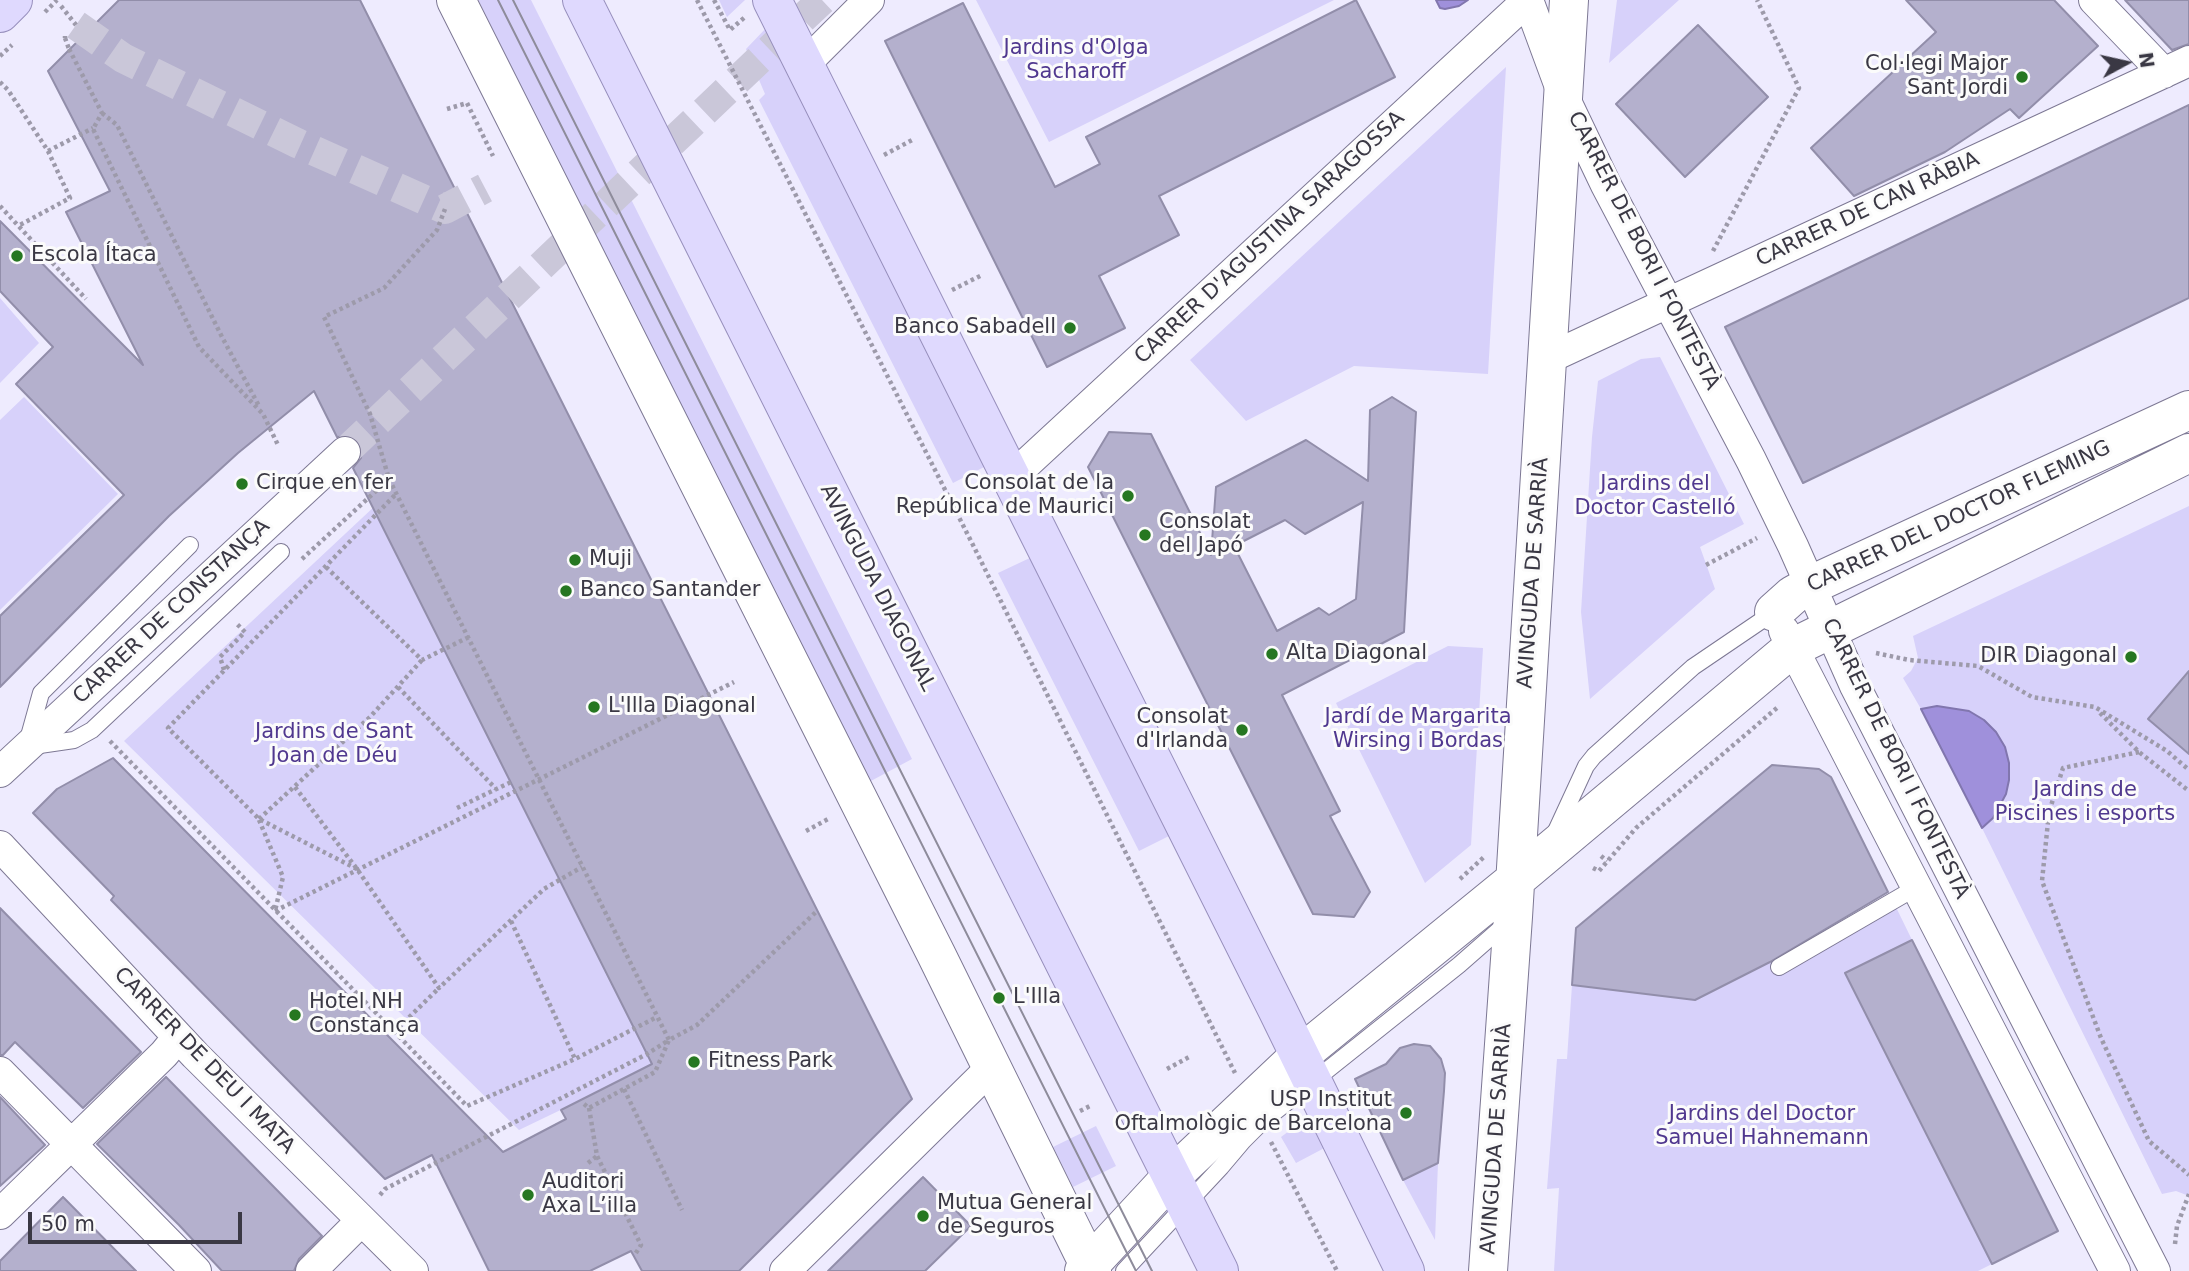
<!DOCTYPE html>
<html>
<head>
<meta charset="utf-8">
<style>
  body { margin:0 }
  #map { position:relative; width:2189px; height:1271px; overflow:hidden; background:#eeebfe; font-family:"DejaVu Sans",sans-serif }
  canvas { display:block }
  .north { position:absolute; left:2091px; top:28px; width:70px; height:70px; -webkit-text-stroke:5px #fbfbfb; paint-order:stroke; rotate:82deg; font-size:19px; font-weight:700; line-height:28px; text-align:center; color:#3a3844 }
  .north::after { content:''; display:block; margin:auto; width:24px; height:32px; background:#3a3844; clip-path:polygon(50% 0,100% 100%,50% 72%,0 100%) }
  .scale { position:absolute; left:28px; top:1212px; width:214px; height:32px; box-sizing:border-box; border:4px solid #3a3844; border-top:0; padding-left:9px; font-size:21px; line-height:24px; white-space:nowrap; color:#3a3844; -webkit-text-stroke:5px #fbfbfb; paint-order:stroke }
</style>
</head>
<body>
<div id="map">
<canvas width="2189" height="1271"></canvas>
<div class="north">N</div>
<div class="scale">50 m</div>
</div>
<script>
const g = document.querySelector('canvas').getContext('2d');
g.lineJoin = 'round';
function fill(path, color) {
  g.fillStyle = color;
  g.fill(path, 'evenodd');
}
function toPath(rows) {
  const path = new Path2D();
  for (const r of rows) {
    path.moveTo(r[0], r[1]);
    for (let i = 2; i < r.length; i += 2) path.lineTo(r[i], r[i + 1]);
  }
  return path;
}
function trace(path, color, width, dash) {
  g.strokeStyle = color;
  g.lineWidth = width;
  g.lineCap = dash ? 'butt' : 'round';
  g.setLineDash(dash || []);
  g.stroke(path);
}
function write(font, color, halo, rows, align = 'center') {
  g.font = font + ' "DejaVu Sans",sans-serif';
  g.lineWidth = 6;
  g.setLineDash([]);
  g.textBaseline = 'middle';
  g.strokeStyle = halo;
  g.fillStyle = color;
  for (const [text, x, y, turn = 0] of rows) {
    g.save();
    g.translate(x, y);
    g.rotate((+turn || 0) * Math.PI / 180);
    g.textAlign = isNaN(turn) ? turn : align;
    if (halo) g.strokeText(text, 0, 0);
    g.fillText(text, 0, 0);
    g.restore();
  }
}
const green = toPath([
  [478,0,531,0,912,759,869,782],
  [719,0,745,0,727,17],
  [976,0,1334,0,1049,142],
  [1617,0,1679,0,1609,63],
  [768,26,988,465,953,483,759,100,765,94,746,49],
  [1506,67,1488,374,1354,366,1246,421,1190,360],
  [0,298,39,343,0,383],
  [1660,357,1744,524,1700,547,1715,589,1590,699,1581,612,1592,437,1598,381,1641,359],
  [24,397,118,494,0,610,0,420],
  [377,504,654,1065,519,1130,124,741],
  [2189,506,2189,1196,2176,1191,2162,1194,1982,828,1921,709,1903,678,1911,671,1918,658,1913,636],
  [1034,556,1175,833,1139,851,998,573],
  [1448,646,1483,648,1471,845,1425,883,1336,703],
  [1892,899,1912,940,1845,974,1992,1264,1978,1271,1554,1271,1559,1188,1547,1189,1557,1059,1567,1059,1572,985,1695,1000],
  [1301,1122,1306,1129,1321,1123,1332,1144,1296,1163,1281,1137],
  [1096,1126,1116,1166,1073,1187,1053,1147],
  [1438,1163,1435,1240,1403,1180]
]);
const water = toPath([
  [1436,0,1468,0,1459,6,1445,9,1440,8,1436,0],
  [1937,706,1969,711,1984,720,1996,732,2005,747,2009,763,2009,780,2006,794,1993,818,1982,828,1921,709,1937,706]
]);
const building = toPath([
  [119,0,360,0,912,1099,739,1271,642,1271,631,1251,590,1271,489,1271,432,1155,385,1179,111,900,114,896,33,813,57,789,113,758,503,1152,566,1119,561,1110,652,1064,353,468,361,458,362,447,358,441,351,436,337,437,314,391,238,453,169,516,0,687,0,616,124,495,16,384,53,347,0,291,0,221,143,365,66,212,110,191,48,71,119,0],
  [1356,0,1395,77,1159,196,1179,235,1099,276,1125,328,1047,367,885,41,963,3,1055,187,1100,164,1086,137,1356,0],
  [1906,0,2054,0,2098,46,2019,118,2010,109,1945,152,1854,196,1811,148,1936,32,1906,0],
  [2125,0,2189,0,2189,44,2172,50,2125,0],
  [1698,25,1768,97,1685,177,1616,104,1698,25],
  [2189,105,2189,298,1803,483,1725,327,2189,105],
  [1392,397,1416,412,1404,632,1282,695,1340,811,1330,816,1370,892,1354,917,1313,914,1088,467,1109,432,1151,434,1211,555,1216,487,1306,440,1368,481,1370,410,1392,397],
  [1363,502,1356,599,1329,615,1319,608,1277,631,1234,546,1285,520,1305,534,1363,502],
  [2189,671,2189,754,2148,719,2189,671],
  [1772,765,1819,769,1831,777,1888,892,1770,962,1695,1000,1572,985,1576,928,1772,765],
  [0,908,141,1052,83,1108,15,1042,3,1055,0,1055,0,908],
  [1912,940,2058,1231,1992,1264,1845,973,1912,940],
  [1414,1044,1430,1046,1441,1059,1445,1073,1444,1091,1438,1163,1403,1180,1355,1079,1386,1064,1400,1048,1414,1044],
  [166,1077,322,1236,299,1259,294,1271,222,1271,179,1225,97,1144,166,1077],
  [0,1097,45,1145,0,1186,0,1097],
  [923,1177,971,1226,925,1271,828,1271,923,1177],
  [63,1197,136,1271,0,1271,0,1261,63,1197]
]);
const streetTunnel = toPath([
  [76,25,123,58,297,143,445,209,485,188],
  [345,452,822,0]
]);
const path = toPath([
  [697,0,973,545,1235,1073],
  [714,0,730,30,745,17],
  [61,6,76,25],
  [45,12,57,0],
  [65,36,65,38],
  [69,49,102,113,93,129,199,347,263,414,278,445],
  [0,56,12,45],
  [0,82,8,90,48,151,70,198,18,226],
  [447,109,467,103,493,156],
  [102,113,117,125,222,337,259,406],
  [48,151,93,128],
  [884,155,914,139],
  [0,206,86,299],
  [1713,251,1799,88,1757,0],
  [952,290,982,275],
  [302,559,389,479],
  [1706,565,1757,538],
  [326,567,422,660,469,637],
  [1876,653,1909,660,1978,666,2032,697,2095,707,2167,751,2189,770],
  [224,670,220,657,245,632,237,624],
  [398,687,496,789],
  [2100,713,2139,752,2189,791],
  [110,741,467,1106,575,1059,657,1017],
  [2139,752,2063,768,2049,812,2042,881,2101,1038,2149,1141,2189,1175],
  [295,787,357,869,439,988,544,889,582,867],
  [457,808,511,782],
  [259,819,370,717,422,660],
  [259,820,283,877,275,911],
  [806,831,830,818],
  [1601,856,1607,861],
  [1593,868,1599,871,1636,828,1778,707],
  [357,869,259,819,168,728,397,493],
  [1460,879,1484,857],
  [275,911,734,682],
  [511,921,575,1059],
  [394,1032,439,988],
  [1167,1069,1191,1056],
  [624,1089,682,1210],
  [584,1104,589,1108,655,1072,669,1040,697,1025,817,911],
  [589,1108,597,1156,641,1245,634,1256],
  [1080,1111,1090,1106],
  [1271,1142,1337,1271],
  [588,1163,597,1156],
  [380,1195,385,1189,647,1054,669,1040,389,479,370,414,324,317,384,288,437,230,445,209],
  [2175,1244,2177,1226,2189,1194]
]);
const lane = toPath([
  [190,545,41,693,26,747,74,740,92,730,281,552],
  [1556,831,1586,766,1594,756,1693,667,1774,612],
  [1779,967,1917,887],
  [1124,1271,1221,1167,1243,1141,1261,1123,1459,965,1508,922]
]);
const street = toPath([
  [2094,0,2164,73],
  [804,65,869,0],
  [1547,359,2189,61],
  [1012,477,1528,0,1563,95,1606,185,1751,460,1793,546,1855,686,2155,1271],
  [1784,631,2115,1271],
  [0,772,345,452],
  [0,846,195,1055,413,1271],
  [0,1072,196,1271],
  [0,1214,164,1054,178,1037],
  [311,1271,361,1221],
  [785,1271,992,1067]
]);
const secondary = toPath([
  [456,0,936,954,1092,1271],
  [1774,612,1793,595,1811,585,2189,410],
  [1084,1271,1172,1176,1299,1056,1515,880,1792,648,2189,453],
  [1488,1271,1513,917,1569,0]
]);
const primary = toPath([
  [582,0,1219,1271],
  [772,0,1277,1009,1405,1271],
  [0,13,13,0]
]);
const tram = toPath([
  [498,0,1136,1271],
  [513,0,1152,1271]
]);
const pathBridge = toPath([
  [65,38,69,49]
]);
const markers = [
  [2022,77,7,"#267721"],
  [17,256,7,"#267721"],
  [1070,328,7,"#267721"],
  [242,484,7,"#267721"],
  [1128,496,7,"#267721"],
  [1145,535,7,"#267721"],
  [575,560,7,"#267721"],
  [566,591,7,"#267721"],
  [1272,654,7,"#267721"],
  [2131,657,7,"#267721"],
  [594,707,7,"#267721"],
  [1242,730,7,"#267721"],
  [999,998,7,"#267721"],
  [295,1015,7,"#267721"],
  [694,1062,7,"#267721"],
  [1406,1113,7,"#267721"],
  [528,1195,7,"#267721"],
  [923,1216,7,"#267721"]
];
const parkNames = [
  ["Jardins d'Olga",1076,49],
  ["Sacharoff",1076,73],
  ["Jardins del",1655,485],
  ["Doctor Castelló",1655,509],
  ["Jardí de Margarita",1418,718],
  ["Wirsing i Bordas",1418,742],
  ["Jardins de Sant",334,733],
  ["Joan de Déu",334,757],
  ["Jardins de",2085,791],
  ["Piscines i esports",2085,815],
  ["Jardins del Doctor",1762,1115],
  ["Samuel Hahnemann",1762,1139]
];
const poiNames = [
  ["Col·legi Major",2008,65,"right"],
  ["Sant Jordi",2008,89,"right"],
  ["Escola Ítaca",31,256],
  ["Banco Sabadell",1056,328,"right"],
  ["Cirque en fer",256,484],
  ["Consolat de la",1114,484,"right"],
  ["República de Maurici",1114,508,"right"],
  ["Consolat",1159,523],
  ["del Japó",1159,547],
  ["Muji",589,560],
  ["Banco Santander",580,591],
  ["Alta Diagonal",1286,654],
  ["DIR Diagonal",2117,657,"right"],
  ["L'Illa Diagonal",608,707],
  ["Consolat",1228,718,"right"],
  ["d'Irlanda",1228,742,"right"],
  ["L'Illa",1013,998],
  ["Hotel NH",309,1003],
  ["Constança",309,1027],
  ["Fitness Park",708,1062],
  ["USP Institut",1392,1101,"right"],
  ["Oftalmològic de Barcelona",1392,1125,"right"],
  ["Auditori",542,1183],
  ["Axa L’illa",542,1207],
  ["Mutua General",937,1204],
  ["de Seguros",937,1228]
];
const streetNames = [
  ["CARRER DE CAN RÀBIA",1868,210,-25],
  ["CARRER D'AGUSTINA SARAGOSSA",1270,238,-43],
  ["CARRER DE BORI I FONTESTÀ",1643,251,63],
  ["CARRER DEL DOCTOR FLEMING",1959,517,-25],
  ["AVINGUDA DE SARRIÀ",1534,573,-86],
  ["AVINGUDA DIAGONAL",877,588,63],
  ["CARRER DE CONSTANÇA",172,612,-43],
  ["CARRER DE BORI I FONTESTÀ",1895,759,64],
  ["CARRER DE DEU I MATA",204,1061,46],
  ["AVINGUDA DE SARRIÀ",1497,1139,-86]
];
fill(green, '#d7d1fa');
fill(water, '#9f90db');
trace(water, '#8176ae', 2);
fill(building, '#b4b0cd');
trace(building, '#928eaa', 2);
trace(streetTunnel, '#cac7d9', 30, [30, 15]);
trace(lane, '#7d7894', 18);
trace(street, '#7d7894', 32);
trace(secondary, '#7d7894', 40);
trace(primary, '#9890bd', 40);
trace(path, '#9d9aaa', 4.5, [3.5, 3.5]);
trace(lane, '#fff', 16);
trace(street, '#fff', 30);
trace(secondary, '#fff', 38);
trace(primary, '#dfd9fe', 38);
trace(tram, '#8e8c9b', 2);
trace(pathBridge, '#9d9aaa', 4.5, [3.5, 3.5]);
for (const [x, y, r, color] of markers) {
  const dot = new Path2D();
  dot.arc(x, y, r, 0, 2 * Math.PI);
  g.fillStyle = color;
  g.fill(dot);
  trace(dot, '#fbfbfb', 2.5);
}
write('21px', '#50388f', '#fbfbfb', parkNames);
write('21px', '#3a3844', '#fbfbfb', poiNames, 'left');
write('21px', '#3a3844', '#fbfbfb', streetNames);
</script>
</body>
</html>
